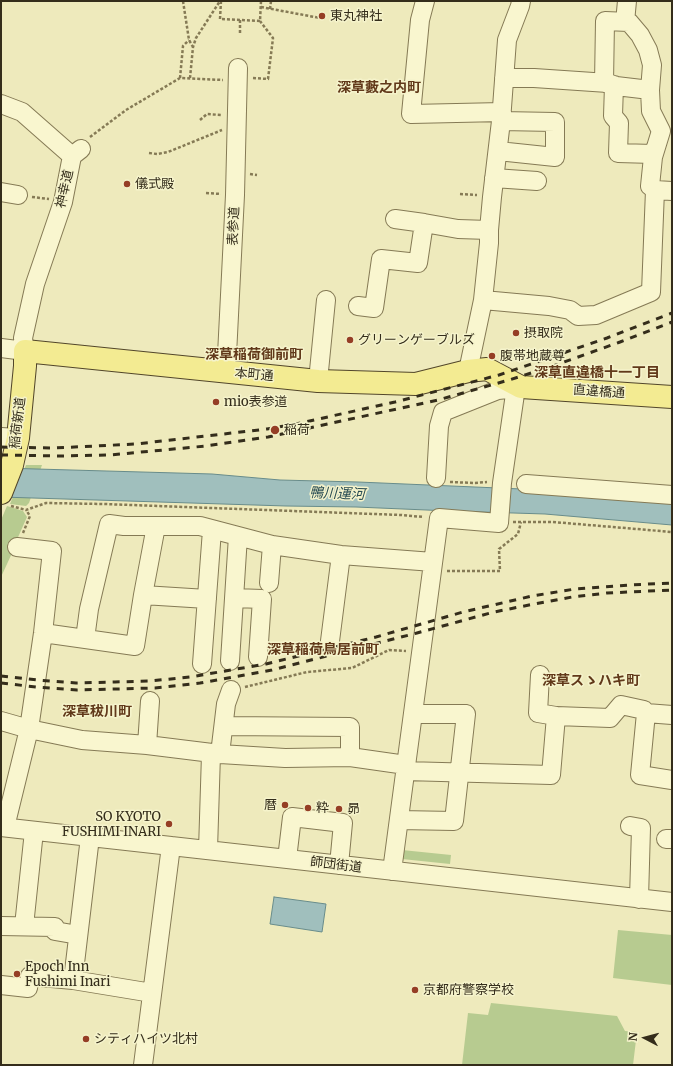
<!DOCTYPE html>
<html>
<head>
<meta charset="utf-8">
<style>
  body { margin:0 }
  #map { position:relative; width:673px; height:1066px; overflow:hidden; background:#eeeabc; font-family:Merriweather,serif }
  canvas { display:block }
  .frame { position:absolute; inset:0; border:2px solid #342d1b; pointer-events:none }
  .north { position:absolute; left:625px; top:1018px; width:40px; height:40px; -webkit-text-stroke:3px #f5f3cb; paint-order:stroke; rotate:276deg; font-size:11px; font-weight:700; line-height:16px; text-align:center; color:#342d1b }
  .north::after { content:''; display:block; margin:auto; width:14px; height:18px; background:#342d1b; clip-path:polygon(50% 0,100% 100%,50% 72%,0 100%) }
</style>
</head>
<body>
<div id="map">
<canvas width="673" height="1066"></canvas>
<div class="frame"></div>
<div class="north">N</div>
</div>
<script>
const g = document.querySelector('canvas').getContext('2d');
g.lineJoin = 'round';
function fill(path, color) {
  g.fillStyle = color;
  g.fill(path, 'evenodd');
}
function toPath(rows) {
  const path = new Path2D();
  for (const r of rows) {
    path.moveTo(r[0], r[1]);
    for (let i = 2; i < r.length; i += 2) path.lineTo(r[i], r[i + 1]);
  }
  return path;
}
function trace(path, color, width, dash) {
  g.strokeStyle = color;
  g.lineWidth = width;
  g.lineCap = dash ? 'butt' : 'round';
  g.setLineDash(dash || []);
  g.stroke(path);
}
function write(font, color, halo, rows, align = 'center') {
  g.font = font + ' Merriweather,"Noto Sans JP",serif';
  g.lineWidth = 3;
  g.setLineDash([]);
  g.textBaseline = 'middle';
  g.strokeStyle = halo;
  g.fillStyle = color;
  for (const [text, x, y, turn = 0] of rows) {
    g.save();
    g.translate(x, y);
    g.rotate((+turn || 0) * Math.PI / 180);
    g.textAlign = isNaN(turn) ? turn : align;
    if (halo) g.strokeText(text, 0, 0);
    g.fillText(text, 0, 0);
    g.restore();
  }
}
const green = toPath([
  [26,465,42,465,29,503,26,506,10,504],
  [7,506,23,511,27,517,15,544,13,551,1,577,1,520],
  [402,850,451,855,450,864,402,859],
  [618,930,672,935,672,985,613,978],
  [491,1003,617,1016,625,1031,637,1032,633,1065,462,1065,468,1013,488,1015]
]);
const water = toPath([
  [1,468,212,474,280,480,358,482,592,492,672,500,672,525,545,514,450,511,356,507,286,506,1,497,1,468],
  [274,897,326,904,322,932,270,924,274,897]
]);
const path = toPath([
  [183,1,189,40,193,47],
  [221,1,220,19,260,21,261,1],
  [261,7,320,18],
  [270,9,271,1],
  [240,33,240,20],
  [180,78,183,46,189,40],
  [190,78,193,47,196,38,220,1],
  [253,78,268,79,273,38,260,21],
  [200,120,207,114,221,115],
  [90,137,126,110,180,78,223,80],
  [149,153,157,154,168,152,222,130],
  [250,174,257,175],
  [206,193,221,194],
  [460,194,477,195],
  [32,197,49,199],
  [450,482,475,483,487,482],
  [11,506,26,510,46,503,104,504,401,515,424,517],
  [513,522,553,522,672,532],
  [23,533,30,516,26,510],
  [447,571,500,571,499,549,518,534,521,522],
  [274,654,316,644],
  [245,687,307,672,352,668,389,650,406,651]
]);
const minor = toPath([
  [425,1,420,20,411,114,502,112],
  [625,22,627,1],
  [504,78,534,78,608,83,616,86,650,90],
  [604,83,605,21,629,22,640,35,648,50,652,65,650,90,651,111,661,131,653,157,650,186,655,190,672,191],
  [614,85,613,116,619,123,618,153,653,154],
  [1,104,22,112,72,156],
  [498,151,555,157,555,122,501,121],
  [494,178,537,181],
  [1,192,18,195],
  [395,219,424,223,458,229,489,230],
  [483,300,549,306,570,310,578,316,596,315,651,292,655,190],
  [358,306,374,308,381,259,418,263,424,223],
  [1,348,25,351,23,338,35,284,63,202,72,156,81,149],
  [468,371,483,300,489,243,489,230,492,197,501,121,507,40,520,6,521,1],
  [225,372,227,355,235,195,238,68],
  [318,381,326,300],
  [1,437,18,438],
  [436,478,439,426,443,412,498,390,508,389,515,394],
  [526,484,672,495],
  [269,583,272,545],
  [143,595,156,526,200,526,272,545,341,555,433,562],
  [234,598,262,599,258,657],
  [43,633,135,646,143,595,207,599],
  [85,639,89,609,109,524,124,526,156,526],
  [330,641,341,555],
  [230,661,238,536],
  [202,664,212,530],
  [540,675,538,713,556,716],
  [646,713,672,715],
  [1,721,29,729,82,740,147,745,220,754,285,758,350,757,406,765],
  [224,726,350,727,350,757],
  [147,745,150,701],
  [220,754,226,704,231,690],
  [405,771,551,775,556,716,610,718,621,705,644,710,646,713,640,775,672,780],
  [399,820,454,821,466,714,413,714],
  [630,826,641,828,639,899],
  [1,827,672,902],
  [5,827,29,729,43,633,52,551,17,547],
  [666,839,672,839],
  [208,850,211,754],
  [287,859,292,817,343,823,339,865],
  [392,871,439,518,499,523,502,483,515,394,521,387],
  [1,926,55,927,55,931,78,935],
  [24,926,34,831],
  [73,980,90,837],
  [1,985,28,988,30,976,73,980,152,993],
  [143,1065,171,846]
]);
const major = toPath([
  [1,493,12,465,18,438,25,366,25,351,318,381,416,384,468,371,487,369,521,387,672,397]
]);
const rail = toPath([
  [1,447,54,448,136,444,267,429,296,424,395,402,499,375,607,338,672,313],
  [1,455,58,456,110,455,206,446,268,437,438,400,509,380,553,366,620,342,672,322],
  [1,676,37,680,76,683,115,682,150,681,190,677,266,664,376,637,463,612,532,596,575,589,629,585,672,583],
  [1,683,36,687,77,690,155,688,200,683,272,670,417,633,494,612,529,605,572,597,607,593,672,590]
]);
const markers = [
  [322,16,4,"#953e25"],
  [127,184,4,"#953e25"],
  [516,333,4,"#953e25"],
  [350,340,4,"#953e25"],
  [492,356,4,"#953e25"],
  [216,402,4,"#953e25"],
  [275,430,5,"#953e25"],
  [285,805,4,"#953e25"],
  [308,808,4,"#953e25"],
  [339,809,4,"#953e25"],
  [169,824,4,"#953e25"],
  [17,974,4,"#953e25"],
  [415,990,4,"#953e25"],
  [86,1039,4,"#953e25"]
];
const poiNames = [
  ["東丸神社",330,16],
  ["儀式殿",135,184],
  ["摂取院",524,333],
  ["グリーンゲーブルズ",358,340],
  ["腹帯地蔵尊",500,356],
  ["mio表参道",224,402],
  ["稲荷",284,430],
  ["暦",277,805,"right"],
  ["粋",316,808],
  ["昴",347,809],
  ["SO KYOTO",161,817,"right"],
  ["FUSHIMI INARI",161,832,"right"],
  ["Epoch Inn",25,967],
  ["Fushimi Inari",25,982],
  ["京都府警察学校",423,990],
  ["シティハイツ北村",94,1039]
];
const streetNames = [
  ["神幸道",65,189,-77],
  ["表参道",234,226,-87],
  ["本町通",254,375,5],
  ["直違橋通",599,392,4],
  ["稲荷新道",18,423,-83],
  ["師団街道",336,865,7]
];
const neighbourhoodNames = [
  ["深草藪之内町",379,88],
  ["深草稲荷御前町",254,355],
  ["深草直違橋十一丁目",597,373],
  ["深草稲荷鳥居前町",323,650],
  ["深草スゝハキ町",591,681],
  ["深草秡川町",97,712]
];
const waterNames = [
  ["鴨川運河",337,494,2]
];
fill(green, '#b7cb90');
fill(water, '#a0bfbd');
trace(water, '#688c8b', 1);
trace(minor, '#857a55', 20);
trace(major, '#52462a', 24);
trace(path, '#857a55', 2.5, [3, 2]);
trace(minor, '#f9f6cf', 18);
trace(major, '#f3eb92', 22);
trace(rail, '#342d1b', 3, [7, 7]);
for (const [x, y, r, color] of markers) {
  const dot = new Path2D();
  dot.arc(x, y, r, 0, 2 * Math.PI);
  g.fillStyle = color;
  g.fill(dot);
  trace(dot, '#f5f3cb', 1.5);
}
write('13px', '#342d1b', '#f5f3cb', poiNames, 'left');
write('13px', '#342d1b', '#f5f3cb', streetNames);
write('bold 14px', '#61391a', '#f5f3cb', neighbourhoodNames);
write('italic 14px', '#294d54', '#f5f3cb', waterNames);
</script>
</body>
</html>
